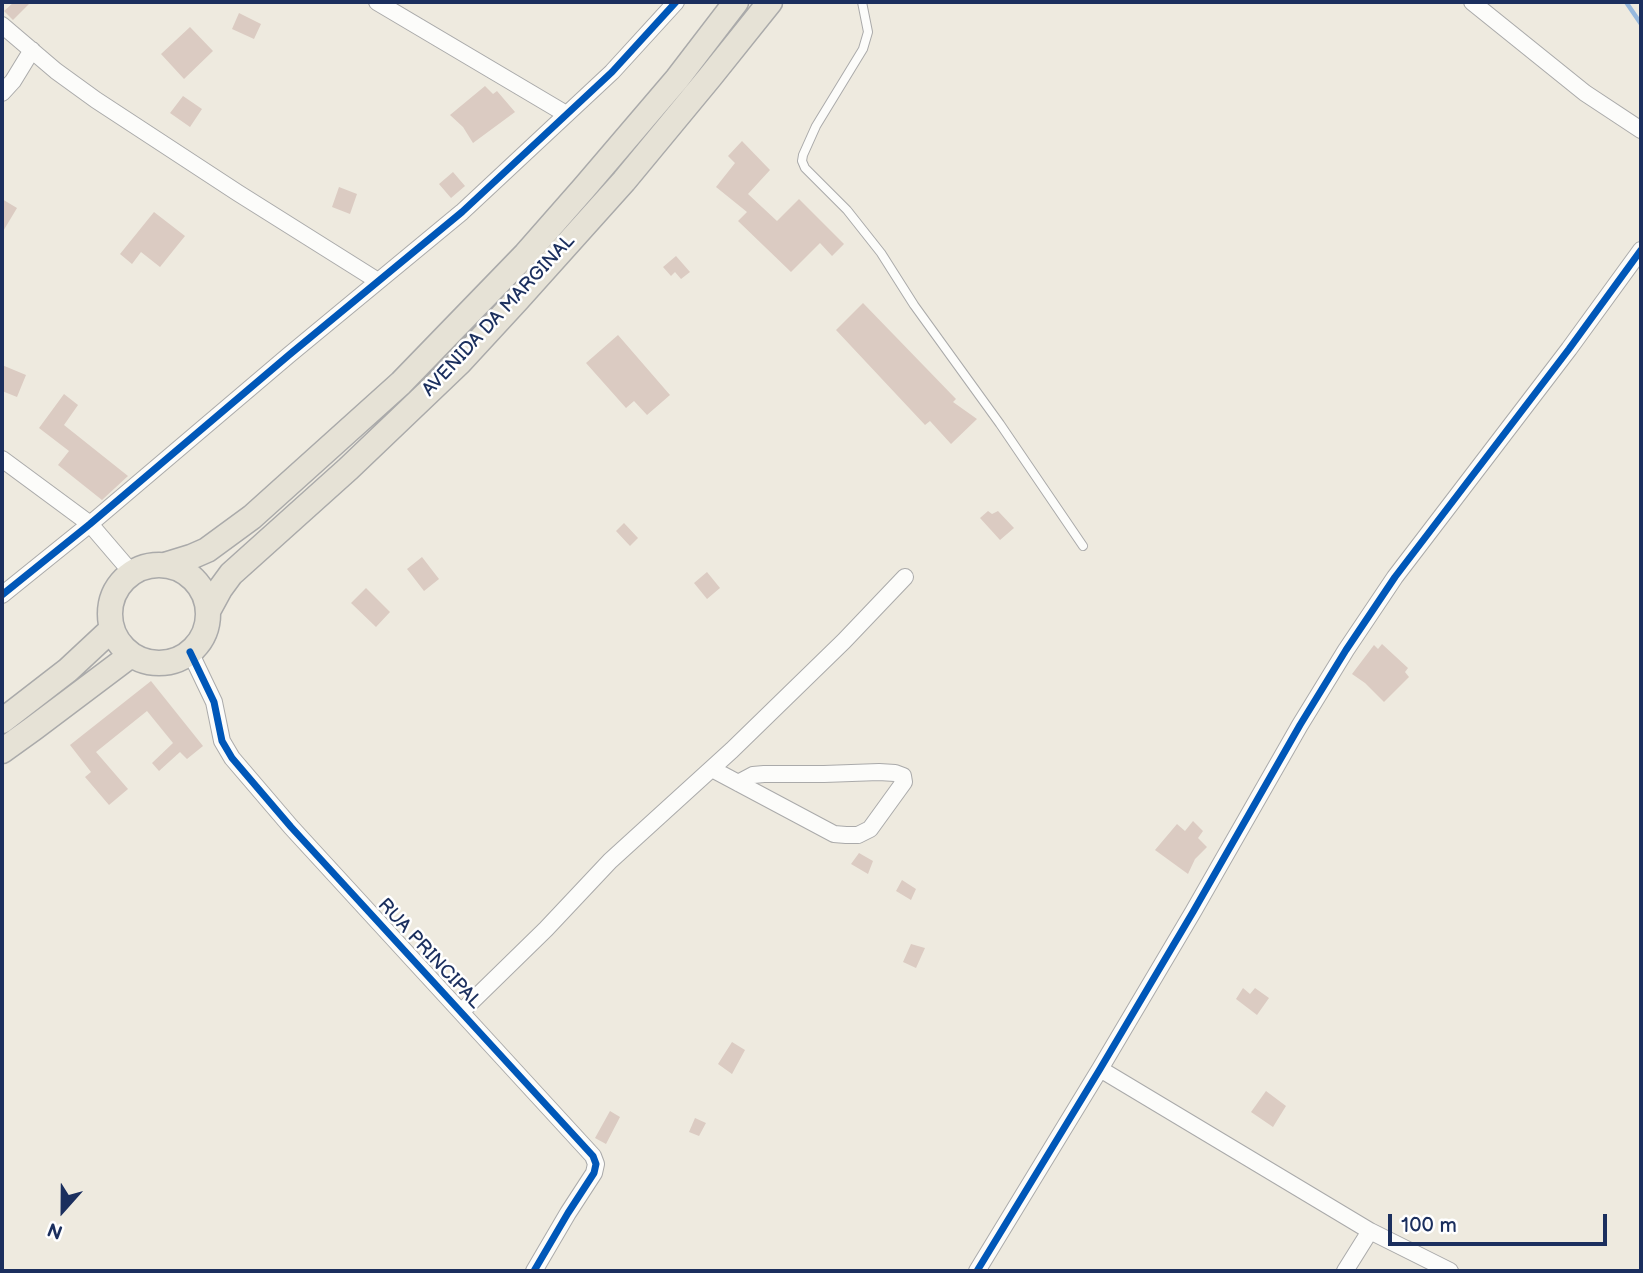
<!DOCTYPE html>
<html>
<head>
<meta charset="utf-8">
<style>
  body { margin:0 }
  #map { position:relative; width:1643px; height:1273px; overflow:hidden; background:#eeeadf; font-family:"Balsamiq Sans",sans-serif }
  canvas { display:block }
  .frame { position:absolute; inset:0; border:4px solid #1b2f5e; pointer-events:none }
  .north { position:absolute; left:28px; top:1175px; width:70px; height:70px; -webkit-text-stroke:5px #fff; paint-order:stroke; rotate:201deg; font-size:19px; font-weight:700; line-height:28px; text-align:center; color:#1b2f5e }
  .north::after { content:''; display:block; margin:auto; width:24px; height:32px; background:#1b2f5e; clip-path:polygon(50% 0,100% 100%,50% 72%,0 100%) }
  .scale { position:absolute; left:1388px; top:1214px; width:219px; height:32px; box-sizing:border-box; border:4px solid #1b2f5e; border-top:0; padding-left:9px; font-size:21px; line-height:24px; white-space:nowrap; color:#1b2f5e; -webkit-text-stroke:5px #fff; paint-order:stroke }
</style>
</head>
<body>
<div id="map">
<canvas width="1643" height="1273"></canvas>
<div class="frame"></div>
<div class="north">N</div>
<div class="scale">100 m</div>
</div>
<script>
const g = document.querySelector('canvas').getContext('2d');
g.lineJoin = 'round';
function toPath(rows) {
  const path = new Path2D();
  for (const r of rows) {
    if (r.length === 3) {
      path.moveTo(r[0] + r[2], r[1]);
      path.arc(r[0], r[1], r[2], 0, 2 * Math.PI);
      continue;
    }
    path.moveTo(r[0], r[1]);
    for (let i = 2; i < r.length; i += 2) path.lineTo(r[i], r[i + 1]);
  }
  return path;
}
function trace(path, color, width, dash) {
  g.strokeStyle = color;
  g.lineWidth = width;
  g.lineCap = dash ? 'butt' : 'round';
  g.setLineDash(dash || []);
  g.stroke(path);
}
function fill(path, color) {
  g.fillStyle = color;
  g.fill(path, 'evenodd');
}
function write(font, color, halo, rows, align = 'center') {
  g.font = font + ' "Balsamiq Sans",sans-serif';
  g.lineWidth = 5;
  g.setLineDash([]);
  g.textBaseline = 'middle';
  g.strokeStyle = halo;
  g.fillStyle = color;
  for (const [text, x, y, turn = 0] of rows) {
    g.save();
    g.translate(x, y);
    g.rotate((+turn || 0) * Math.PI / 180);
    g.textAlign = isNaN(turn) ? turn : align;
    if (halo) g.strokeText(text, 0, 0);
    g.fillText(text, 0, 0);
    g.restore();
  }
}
const stream = toPath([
  [1626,2,1641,24]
]);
const building = toPath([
  [14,2,31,2,13,20,4,11],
  [239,13,261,24,254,39,232,29],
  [190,27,213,51,184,79,161,54],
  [485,86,493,94,497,91,515,112,473,143,463,127,450,115],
  [183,96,202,109,190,127,170,113],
  [742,141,770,170,748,194,777,221,799,199,844,244,832,256,820,243,791,272,738,221,747,212,716,187,735,163,728,156],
  [453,172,465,186,451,198,439,184],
  [339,187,357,194,350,214,332,207],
  [2,199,17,208,2,233],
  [154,212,185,236,160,267,141,252,132,264,120,254],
  [676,256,690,272,681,279,675,272,671,276,663,267],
  [863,303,956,399,953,402,977,419,951,444,930,421,925,425,836,330],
  [618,335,670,395,647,415,634,401,626,408,586,363],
  [2,365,26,375,17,397,2,391],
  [64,394,78,405,64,425,128,476,102,500,58,465,69,451,39,428],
  [988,511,992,514,998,511,1014,528,1000,540,980,518],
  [624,523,638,538,630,546,616,531],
  [422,557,439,579,424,591,407,569],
  [707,572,720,588,707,599,694,583],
  [366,588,390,612,376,627,351,603],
  [1382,644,1408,668,1405,672,1409,677,1384,702,1365,683,1352,674,1374,645,1378,649],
  [151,681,203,746,187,759,180,752,159,771,152,763,173,743,147,711,96,752,128,789,109,805,85,777,91,772,70,745],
  [1193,821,1203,831,1198,838,1207,847,1195,859,1188,874,1155,850,1177,824,1185,831],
  [859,853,873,861,868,874,851,864],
  [902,880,916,889,911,900,896,891],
  [911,944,925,948,916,968,903,962],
  [1243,988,1250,994,1255,988,1269,998,1257,1015,1236,999],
  [732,1042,745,1050,732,1074,718,1064],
  [1266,1091,1286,1106,1273,1127,1251,1112],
  [610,1111,620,1117,606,1144,595,1138],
  [695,1118,706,1123,699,1136,689,1132]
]);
const lane = toPath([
  [862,2,868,32,863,49,816,126,803,155,802,161,805,168,847,210,881,253,914,305,1000,424,1083,546]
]);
const street = toPath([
  [377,2,566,114],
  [1472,2,1585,93,1641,130],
  [2,25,56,71,96,100,238,193,378,281],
  [2,93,13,81,32,50],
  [2,459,90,524,132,573],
  [2,595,90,524,289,355,462,212,612,72,676,2],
  [190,652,214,702,222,741,232,758,291,827,593,1156,596,1164,594,1173,568,1213,534,1271],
  [712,769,834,834,846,835,858,835,870,829,904,782,903,776,895,773,879,772,824,774,764,774,753,775,738,783],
  [461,1012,546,929,610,861,732,750,844,641,905,577],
  [1100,1069,1370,1231,1450,1271],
  [977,1271,1100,1069,1193,912,1300,725,1346,650,1395,577,1569,349,1641,250],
  [1345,1271,1370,1231]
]);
const primary = toPath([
  [165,565,191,557,207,550,252,517,401,383,526,254,584,188,677,79,736,2],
  [159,614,49],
  [208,611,220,589,231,574,348,469,459,363,518,299,624,181,710,77,770,2],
  [2,721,68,670,112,629],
  [2,751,34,728,131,655]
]);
const cycleway = toPath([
  [2,595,90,524,289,355,462,212,612,72,676,2],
  [190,652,214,702,222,741,232,758,291,827,593,1156,596,1164,594,1173,568,1213,534,1271],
  [977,1271,1100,1069,1193,912,1300,725,1346,650,1395,577,1569,349,1641,250]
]);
const streetNames = [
  ["AVENIDA DA MARGINAL",499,316,-47],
  ["RUA PRINCIPAL",429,954,47]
];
trace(stream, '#96b8dd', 4.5);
fill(building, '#dbcbc2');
trace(lane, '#aaa', 10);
trace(street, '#aaa', 18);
trace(primary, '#aaa', 27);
trace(lane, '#fcfcfa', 8);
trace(street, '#fcfcfa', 16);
trace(primary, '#e6e2d6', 24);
trace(cycleway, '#0057b8', 7);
write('19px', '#1b2f5e', '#fff', streetNames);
</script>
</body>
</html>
